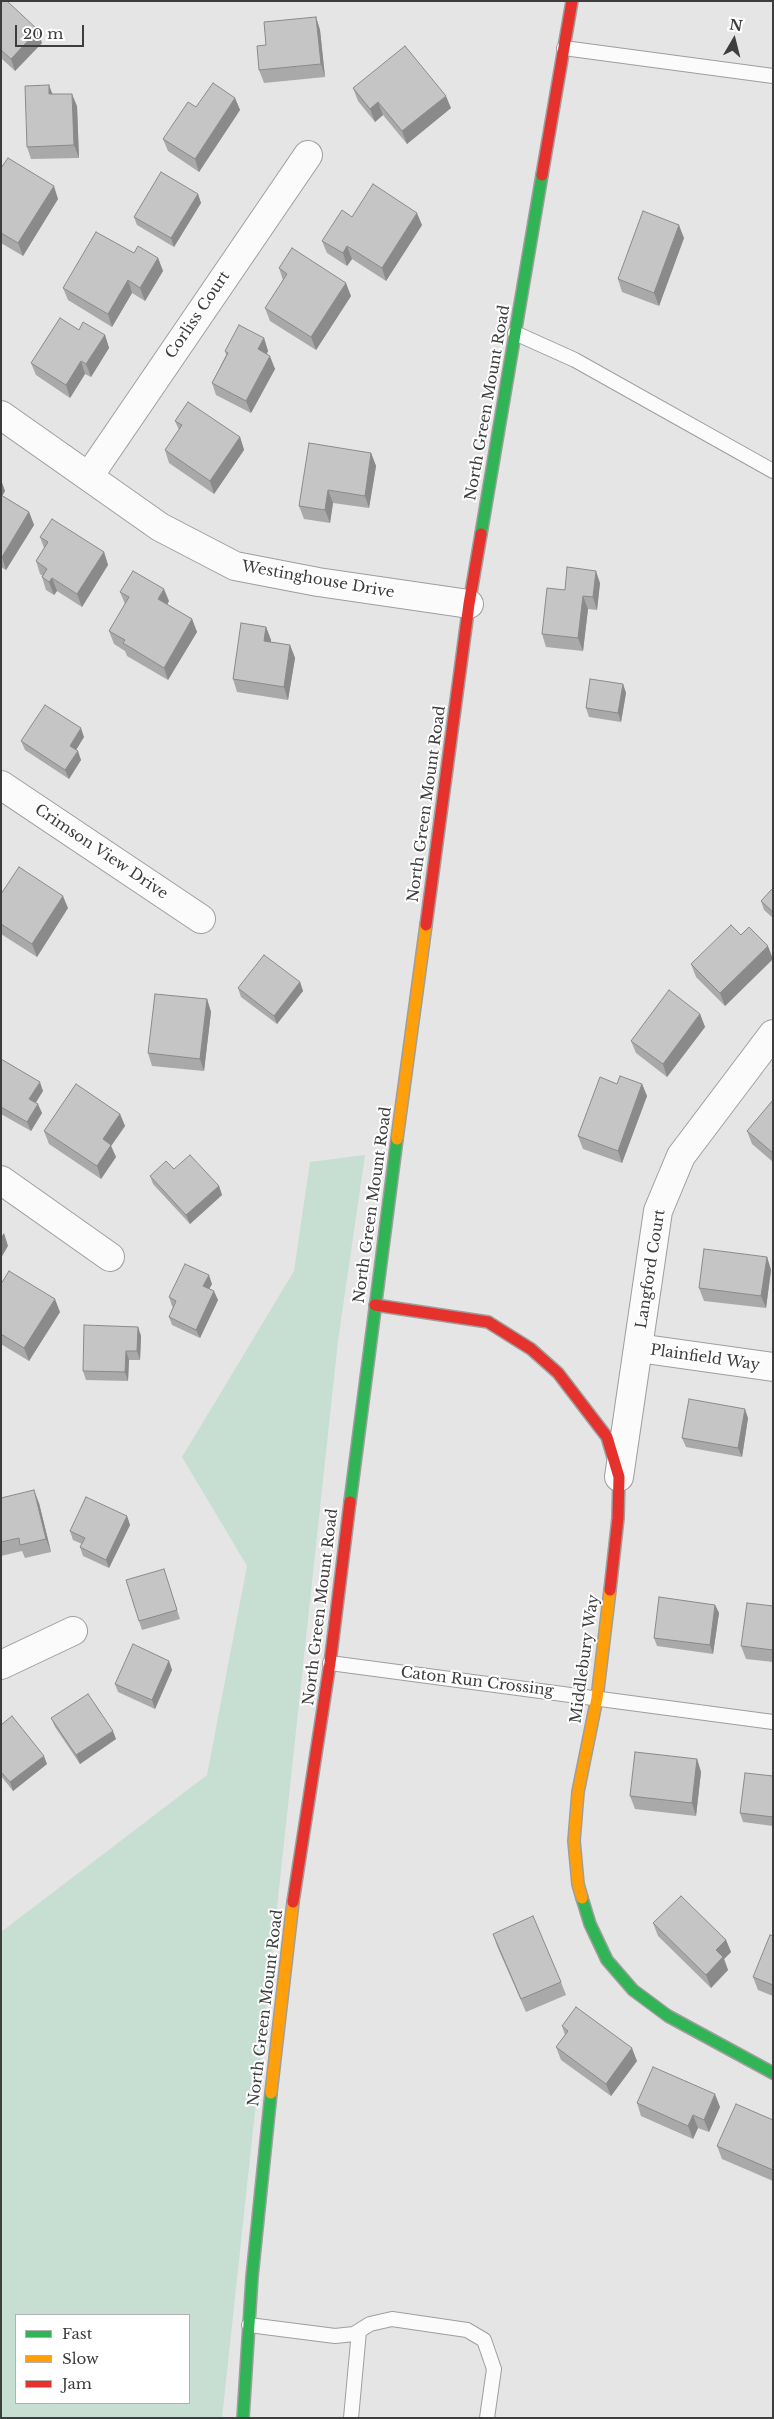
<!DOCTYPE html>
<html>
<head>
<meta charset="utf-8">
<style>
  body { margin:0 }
  #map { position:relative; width:774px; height:2419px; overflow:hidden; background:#e5e5e5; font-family:"Libre Baskerville",serif }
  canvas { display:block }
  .frame { position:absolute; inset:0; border:2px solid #3d3d3d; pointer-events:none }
  .legend { position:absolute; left:15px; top:2314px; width:175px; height:90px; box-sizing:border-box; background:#fff; border:1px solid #b1b1b1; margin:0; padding:6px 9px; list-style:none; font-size:15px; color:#3d3d3d }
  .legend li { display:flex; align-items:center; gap:10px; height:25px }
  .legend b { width:25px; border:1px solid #b1b1b1 }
  .north { position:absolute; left:709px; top:15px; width:50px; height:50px; -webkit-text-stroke:4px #fff; paint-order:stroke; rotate:8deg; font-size:14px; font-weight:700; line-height:20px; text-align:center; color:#3d3d3d }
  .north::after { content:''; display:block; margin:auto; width:18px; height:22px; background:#3d3d3d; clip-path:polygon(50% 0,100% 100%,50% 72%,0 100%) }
  .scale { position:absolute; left:15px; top:25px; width:69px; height:22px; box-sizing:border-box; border:2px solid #3d3d3d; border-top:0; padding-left:6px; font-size:15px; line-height:18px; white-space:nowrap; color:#3d3d3d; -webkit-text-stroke:4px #fff; paint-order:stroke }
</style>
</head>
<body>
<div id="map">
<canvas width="774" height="2419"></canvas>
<div class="frame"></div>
<ul class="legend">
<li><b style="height:6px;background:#30b455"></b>Fast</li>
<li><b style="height:6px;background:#ff9f0a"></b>Slow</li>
<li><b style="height:6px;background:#e5322d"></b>Jam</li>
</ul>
<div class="north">N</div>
<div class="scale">20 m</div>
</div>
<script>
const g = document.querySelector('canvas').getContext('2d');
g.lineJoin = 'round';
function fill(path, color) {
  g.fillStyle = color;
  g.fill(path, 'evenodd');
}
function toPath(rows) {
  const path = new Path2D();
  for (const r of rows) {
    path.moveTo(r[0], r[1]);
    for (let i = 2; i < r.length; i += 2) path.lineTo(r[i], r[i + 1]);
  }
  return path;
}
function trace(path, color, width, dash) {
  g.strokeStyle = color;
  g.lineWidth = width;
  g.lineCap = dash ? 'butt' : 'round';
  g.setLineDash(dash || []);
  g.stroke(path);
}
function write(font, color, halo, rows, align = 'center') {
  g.font = font + ' "Libre Baskerville",serif';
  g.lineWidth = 4;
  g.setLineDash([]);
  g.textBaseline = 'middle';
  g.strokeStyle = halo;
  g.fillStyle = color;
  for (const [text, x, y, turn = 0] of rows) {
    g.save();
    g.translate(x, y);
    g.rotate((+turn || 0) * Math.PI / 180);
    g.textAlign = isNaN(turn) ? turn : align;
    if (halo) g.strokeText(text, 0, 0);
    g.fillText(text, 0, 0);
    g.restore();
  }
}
const green = toPath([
  [365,1155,338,1341,222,2418,1,2418,1,1932,207,1775,247,1566,182,1457,294,1271,310,1162],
  [16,2315,189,2315,189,2403,16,2403]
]);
const lane = toPath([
  [564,48,773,76],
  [515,333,575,360,773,471],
  [330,1663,773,1722],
  [249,2325,335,2336,354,2334,370,2324,392,2319,467,2330,484,2340,494,2369,487,2418],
  [351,2418,359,2331]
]);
const street = toPath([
  [1,415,160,527,235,566,318,582,469,604],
  [89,476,308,155],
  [1,785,201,919],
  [1,1180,110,1257],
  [638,1348,773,1367],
  [619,1477,658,1211,681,1156,773,1034],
  [1,1665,73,1631]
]);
const fast = toPath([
  [481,534,542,175],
  [350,1502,397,1139],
  [582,1898,590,1924,607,1960,633,1990,668,2016,773,2073],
  [243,2418,252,2277,271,2093]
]);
const slow = toPath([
  [397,1139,426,925],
  [582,1898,578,1884,574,1841,578,1792,597,1698,610,1590],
  [271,2093,293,1902]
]);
const jam = toPath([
  [542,175,572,1],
  [426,925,469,604,481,534],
  [375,1305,488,1322,531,1349,558,1373,607,1437,619,1477,618,1518,610,1590],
  [293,1902,330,1663,350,1502]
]);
const wall = toPath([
  [1,1,42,43,15,71,1,58],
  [316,17,320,30,325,77,264,83,259,70,266,45],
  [353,88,451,108,407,144,383,115,375,122,358,101],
  [52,94,77,106,79,158,31,159,27,147],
  [235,98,240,110,199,172,168,151,163,139,196,107],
  [1,168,58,199,23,256,1,243],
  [198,194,201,203,174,247,137,225,134,217],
  [352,217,422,225,386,281,352,259,347,266,327,253,322,241],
  [684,238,659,306,622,292,618,279],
  [134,253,158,258,163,271,145,301,132,293,112,327,68,300,63,288],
  [279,268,351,296,316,350,270,321,265,308,283,280],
  [79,330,105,335,109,348,91,377,85,374,70,398,36,375,31,363],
  [264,338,268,351,267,354,275,369,251,413,216,395,212,383,226,355,225,351],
  [175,421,240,437,244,450,214,494,169,463,165,450,179,430],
  [371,453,376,466,369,508,333,503,330,523,304,519,299,506],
  [1,480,5,491,2,496,29,512,34,525,6,570,1,567],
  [40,537,104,552,108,565,82,607,57,591,54,595,46,590,42,577,43,576,40,574,36,561,44,548],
  [600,583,597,610,588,609,583,651,546,647,542,634,565,590],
  [120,592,169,601,167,604,192,619,197,632,168,680,127,656,125,651,114,644,109,631,125,604],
  [266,627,271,640,271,642,290,645,295,658,288,700,237,692,233,679],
  [623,684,626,693,621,722,589,717,586,708],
  [84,737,76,750,81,760,69,779,25,750,21,741],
  [773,888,773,918,764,910,761,901],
  [1,894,68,908,37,957,1,934],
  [741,935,773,959,725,1006,696,977,691,964],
  [300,982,303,991,277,1024,241,997,238,988],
  [207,999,211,1012,204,1071,152,1066,148,1053],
  [700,1014,705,1027,667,1077,636,1053,631,1041],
  [1,1059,43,1091,36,1102,42,1113,31,1131,1,1114],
  [617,1084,642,1084,647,1096,622,1163,583,1149,578,1136],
  [773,1100,773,1162,752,1144,747,1131],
  [120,1114,125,1126,111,1146,116,1157,101,1179,49,1144,44,1131],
  [174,1169,219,1186,222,1195,190,1224,153,1184,150,1176],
  [767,1257,771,1270,766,1308,704,1301,699,1288],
  [1,1284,60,1312,29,1361,1,1344],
  [212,1284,209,1289,218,1300,200,1338,172,1325,169,1317,173,1307,172,1306,169,1297],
  [138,1327,141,1336,140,1360,129,1360,128,1381,86,1380,83,1371],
  [748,1418,742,1457,686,1447,682,1438],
  [1,1498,39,1503,51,1552,25,1558,22,1551,1,1556],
  [127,1516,130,1525,109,1568,83,1556,80,1547,82,1544,73,1540,70,1531],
  [164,1569,180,1619,142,1630,139,1621],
  [715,1605,719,1613,713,1654,657,1646,654,1638],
  [773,1606,773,1662,746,1659,741,1646],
  [169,1661,172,1670,155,1709,118,1692,115,1684],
  [51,1718,116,1739,80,1764,55,1727],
  [1,1725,47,1764,13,1791,1,1776],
  [697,1759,701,1772,696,1816,635,1809,630,1796],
  [773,1776,773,1826,743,1822,740,1813],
  [653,1923,726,1940,731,1952,724,1959,728,1970,711,1988,658,1936],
  [493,1934,561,1982,566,1995,526,2012,497,1946],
  [773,1936,773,1996,758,1990,753,1977],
  [562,2026,637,2061,611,2096,561,2060,556,2047,565,2035],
  [637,2103,720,2107,709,2132,698,2128,693,2139,641,2116],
  [773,2120,773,2181,722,2159,717,2146]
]);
const shadedWall = toPath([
  [316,17,320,30,325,77,321,64],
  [38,30,42,43,15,71,11,59],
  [49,85,54,98,49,94],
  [72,94,77,106,79,158,74,145],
  [446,96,451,108,407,144,402,131],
  [235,98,240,110,199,172,195,159],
  [378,102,383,115,375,122,370,109],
  [54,186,58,199,23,256,18,243],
  [198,194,201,203,174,247,171,238],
  [417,213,422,225,386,281,382,268],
  [679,225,684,238,659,306,654,293],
  [347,246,352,259,347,266,343,253],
  [158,258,163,271,145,301,140,288],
  [128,280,132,293,112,327,108,314],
  [346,283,351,296,316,350,311,337],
  [105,335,109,348,91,377,86,364],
  [264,338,268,351,262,362,258,349],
  [270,356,275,369,251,413,246,401],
  [81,361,85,374,70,398,66,385],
  [240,437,244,450,214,494,210,481],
  [371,453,376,466,369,508,365,496],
  [1,480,5,491,1,498],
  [328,490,333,503,330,523,325,510],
  [29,512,34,525,6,570,2,557],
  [104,552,108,565,82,607,77,594],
  [596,571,600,583,597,610,593,597],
  [52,578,57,591,54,595,49,582],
  [164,589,169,601,163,612,158,599],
  [583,596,588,609,583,651,578,638],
  [192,619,197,632,168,680,164,668],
  [266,627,271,640,269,654,264,641],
  [290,645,295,658,288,700,284,687],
  [623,684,626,693,621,722,618,713],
  [81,728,84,737,73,755,70,746],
  [78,751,81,760,69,779,65,770],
  [63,896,68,908,37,957,32,944],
  [768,946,773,959,725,1006,720,993],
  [300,982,303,991,277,1024,274,1016],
  [207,999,211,1012,204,1071,200,1059],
  [700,1014,705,1027,667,1077,663,1064],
  [40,1082,43,1091,33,1107,29,1099],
  [642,1084,647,1096,622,1163,618,1151],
  [38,1104,42,1113,31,1131,27,1122],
  [120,1114,125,1126,111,1146,116,1157,101,1179,97,1166,103,1139],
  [219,1186,222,1195,190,1224,186,1215],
  [4,1233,8,1246,1,1258,1,1237],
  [767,1257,771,1270,766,1308,761,1296],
  [209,1275,212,1284,206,1295,203,1286],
  [214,1291,218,1300,200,1338,196,1330],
  [55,1299,60,1312,29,1361,24,1348],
  [138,1327,141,1336,140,1360,137,1351],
  [126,1351,129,1360,128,1381,125,1372],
  [745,1409,748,1418,742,1457,738,1448],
  [34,1490,39,1503,51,1552,46,1539],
  [127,1516,130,1525,109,1568,106,1560],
  [715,1605,719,1613,713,1654,710,1645],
  [169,1661,172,1670,155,1709,152,1700],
  [113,1731,116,1739,80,1764,76,1755],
  [44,1756,47,1764,13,1791,10,1782],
  [697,1759,701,1772,696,1816,692,1803],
  [726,1940,731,1952,724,1959,728,1970,711,1988,706,1975,716,1950],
  [632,2048,637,2061,611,2096,606,2084],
  [715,2094,720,2107,709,2132,704,2120],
  [693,2115,698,2128,693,2139,688,2126]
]);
const building = toPath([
  [1,1,7,1,38,30,11,59,1,50,1,1],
  [316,17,321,64,259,70,257,46,266,45,264,22,316,17],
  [405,46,446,96,402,131,378,102,370,109,353,88,405,46],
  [213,83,235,98,195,159,163,139,188,102,196,107,213,83],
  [49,85,49,94,72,94,74,145,27,147,25,86,49,85],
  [8,158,54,186,18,243,1,233,1,168,8,158],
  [161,172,198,194,171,238,134,217,161,172],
  [373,184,417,213,382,268,347,246,343,253,322,241,342,210,352,217,373,184],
  [643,211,679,225,654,293,618,279,643,211],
  [96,232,134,253,138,246,158,258,140,288,128,280,108,314,63,288,96,232],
  [292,248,346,283,311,337,265,308,287,274,279,268,292,248],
  [60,318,79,330,83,322,105,335,86,364,81,361,66,385,31,363,60,318],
  [239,325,264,338,258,349,270,356,246,401,212,383,228,353,225,351,239,325],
  [188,402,240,437,210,481,165,450,182,425,175,421,188,402],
  [309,443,371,453,365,496,328,490,325,510,299,506,309,443],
  [1,495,29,512,2,557,1,557,1,495],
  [52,519,104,552,77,594,52,578,49,582,42,577,47,569,36,561,48,542,40,537,52,519],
  [567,567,596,571,593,597,583,596,578,638,542,634,547,588,565,590,567,567],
  [133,571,164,589,158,599,192,619,164,668,123,643,125,640,109,631,129,597,120,592,133,571],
  [241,623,266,627,264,641,290,645,284,687,233,679,241,623],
  [590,679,623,684,618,713,586,708,590,679],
  [45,705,81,728,70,746,78,751,65,770,21,741,45,705],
  [19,867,63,896,32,944,1,924,1,894,19,867],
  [773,888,773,912,761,901,773,888],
  [731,925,741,935,749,927,768,946,720,993,691,964,731,925],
  [264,955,300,982,274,1016,238,988,264,955],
  [669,990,700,1014,663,1064,631,1041,669,990],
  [155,994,207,999,200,1059,148,1053,155,994],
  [1,1059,40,1082,29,1099,38,1104,27,1122,1,1107,1,1059],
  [620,1076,642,1084,618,1151,578,1136,600,1077,617,1084,620,1076],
  [76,1084,120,1114,103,1139,111,1145,97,1166,44,1131,76,1084],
  [773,1100,773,1153,747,1131,773,1100],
  [190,1155,219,1186,186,1215,150,1176,166,1161,174,1169,190,1155],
  [704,1249,767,1257,761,1296,699,1288,704,1249],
  [185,1264,209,1275,203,1286,214,1291,196,1330,169,1317,176,1301,169,1297,185,1264],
  [9,1271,55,1299,24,1348,1,1334,1,1284,9,1271],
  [84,1325,138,1327,137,1351,126,1351,125,1372,83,1371,84,1325],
  [689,1399,745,1409,738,1448,682,1438,689,1399],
  [34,1490,46,1539,20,1545,19,1538,1,1542,1,1498,34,1490],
  [86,1497,127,1516,106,1560,80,1547,85,1538,70,1531,86,1497],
  [164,1569,177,1610,139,1621,126,1580,164,1569],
  [659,1597,715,1605,710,1645,654,1638,659,1597],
  [747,1603,773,1606,773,1650,741,1646,747,1603],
  [133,1644,169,1661,152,1700,115,1684,133,1644],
  [88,1694,113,1731,76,1755,51,1718,88,1694],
  [12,1716,44,1756,10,1782,1,1772,1,1725,12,1716],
  [635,1752,697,1759,692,1803,630,1796,635,1752],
  [745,1773,773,1776,773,1817,740,1813,745,1773],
  [681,1896,726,1940,716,1950,723,1957,706,1975,653,1923,681,1896],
  [533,1916,561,1982,521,1999,493,1934,533,1916],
  [770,1935,773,1936,773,1985,753,1977,770,1935],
  [576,2007,632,2048,606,2084,556,2047,568,2031,562,2026,576,2007],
  [653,2067,715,2094,704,2120,693,2115,688,2126,637,2103,653,2067],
  [736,2104,773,2120,773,2170,717,2146,736,2104]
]);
const streetNames = [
  ["Corliss Court",198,315,-56],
  ["North Green Mount Road",488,403,-80],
  ["Westinghouse Drive",318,580,10],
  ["North Green Mount Road",427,804,-82],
  ["Crimson View Drive",101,852,34],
  ["North Green Mount Road",373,1205,-82],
  ["Langford Court",651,1269,-81],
  ["Plainfield Way",705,1358,8],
  ["North Green Mount Road",321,1607,-83],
  ["Middlebury Way",585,1659,-82],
  ["Caton Run Crossing",477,1682,7],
  ["North Green Mount Road",266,2008,-83]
];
fill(green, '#c6dfd2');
trace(lane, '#9e9e9e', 16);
trace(street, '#9e9e9e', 30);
trace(fast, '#9e9e9e', 14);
trace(slow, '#9e9e9e', 14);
trace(jam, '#9e9e9e', 14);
trace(lane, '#fbfbfb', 14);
trace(street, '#fbfbfb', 28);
trace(fast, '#30b455', 11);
trace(slow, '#ff9f0a', 11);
trace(jam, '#e5322d', 11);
fill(wall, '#aaa9aa');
fill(shadedWall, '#8b8a8b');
fill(building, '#c6c5c6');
trace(building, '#8b8a8b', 1);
write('15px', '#3d3d3d', '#fff', streetNames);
</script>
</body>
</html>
